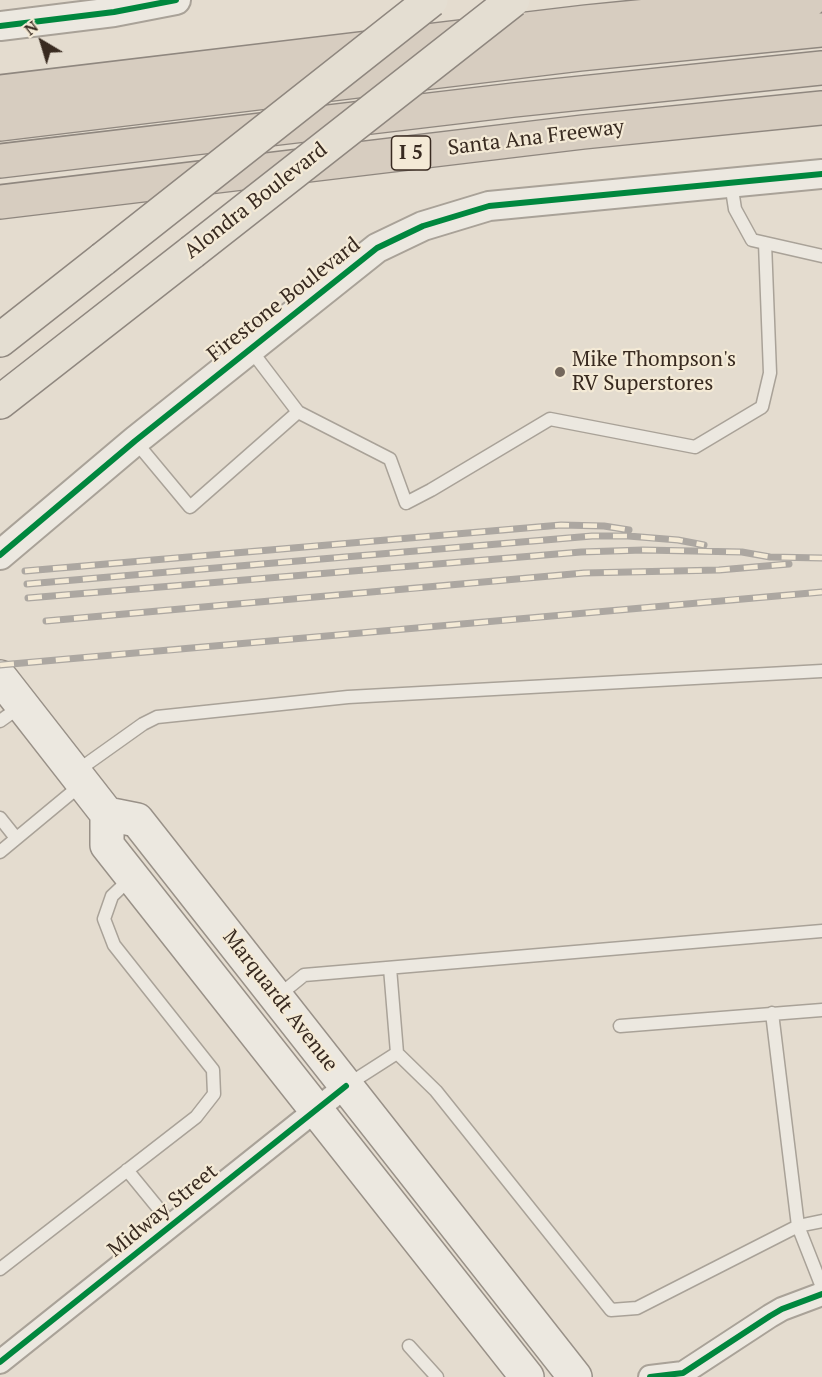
<!DOCTYPE html>
<html>
<head>
<meta charset="utf-8">
<style>
  body { margin:0 }
  #map { position:relative; width:822px; height:1377px; overflow:hidden; background:#e4dccf; font-family:"PT Serif",serif }
  canvas { display:block }
  .north { position:absolute; left:12px; top:12px; width:60px; height:60px; -webkit-text-stroke:4px #f4ead6; paint-order:stroke; rotate:322deg; font-size:16px; font-weight:700; line-height:24px; text-align:center; color:#382a20 }
  .north::after { content:''; display:block; margin:auto; width:21px; height:27px; background:#382a20; clip-path:polygon(50% 0,100% 100%,50% 72%,0 100%) }
</style>
</head>
<body>
<div id="map">
<canvas width="822" height="1377"></canvas>
<div class="north">N</div>
</div>
<script>
const g = document.querySelector('canvas').getContext('2d');
g.lineJoin = 'round';
function toPath(rows) {
  const path = new Path2D();
  for (const r of rows) {
    path.moveTo(r[0], r[1]);
    for (let i = 2; i < r.length; i += 2) path.lineTo(r[i], r[i + 1]);
  }
  return path;
}
function trace(path, color, width, dash) {
  g.strokeStyle = color;
  g.lineWidth = width;
  g.lineCap = dash ? 'butt' : 'round';
  g.setLineDash(dash || []);
  g.stroke(path);
}
function write(font, color, halo, rows, align = 'center') {
  g.font = font + ' "PT Serif",serif';
  g.lineWidth = 4.5;
  g.setLineDash([]);
  g.textBaseline = 'middle';
  g.strokeStyle = halo;
  g.fillStyle = color;
  for (const [text, x, y, turn = 0] of rows) {
    g.save();
    g.translate(x, y);
    g.rotate((+turn || 0) * Math.PI / 180);
    g.textAlign = isNaN(turn) ? turn : align;
    if (halo) g.strokeText(text, 0, 0);
    g.fillText(text, 0, 0);
    g.restore();
  }
}
const service = toPath([
  [731,183,735,209,752,240,822,256],
  [250,349,298,412,390,459,406,503,431,490,550,419,695,447,762,407,770,373,765,243],
  [135,441,190,507,298,412],
  [0,721,21,706],
  [77,771,143,724,157,717,348,697,822,671],
  [0,818,16,838],
  [0,852,82,784],
  [390,968,397,1053],
  [278,996,304,975,822,931],
  [772,1013,798,1226,822,1287],
  [620,1026,822,1010],
  [347,1085,397,1053,436,1091,611,1310,637,1308,798,1226,822,1221],
  [127,1170,172,1225],
  [0,1269,196,1117,214,1094,213,1070,114,945,104,919,112,896,131,878],
  [409,1346,437,1377]
]);
const minor = toPath([
  [0,1362,346,1086],
  [650,1377,683,1373,770,1316,782,1309,822,1294]
]);
const tertiary = toPath([
  [0,26,114,12,176,0],
  [0,555,135,441,377,248,423,226,489,206,822,174]
]);
const secondary = toPath([
  [0,677,107,814,107,845,527,1377],
  [107,814,137,820,575,1377]
]);
const primary = toPath([
  [0,340,103,259],
  [0,402,192,252]
]);
const motorway = toPath([
  [0,92,586,22,810,0],
  [0,124,580,54,822,30],
  [0,161,514,100,822,68],
  [0,202,583,132,822,108]
]);
const rail = toPath([
  [25,571,561,525,604,526,629,530],
  [27,584,592,536,628,536,678,540,704,545],
  [28,598,581,552,643,550,742,552,770,557,822,558],
  [46,621,584,573,719,570,789,564],
  [0,665,822,592]
]);
const primaryBridge = toPath([
  [192,252,513,0],
  [103,259,431,0]
]);
const cycleway = toPath([
  [0,26,114,12,176,0],
  [0,555,135,441,377,248,423,226,489,206,822,174],
  [0,1362,346,1086],
  [650,1377,683,1373,770,1316,782,1309,822,1294]
]);
const markers = [
  [560,372,6,"#74685d"]
];
const shields = [
  [411,153,39]
];
const shieldNames = [
  ["I 5",411,153]
];
const streetNames = [
  ["Santa Ana Freeway",536,138,-7],
  ["Alondra Boulevard",256,201,-38],
  ["Firestone Boulevard",284,300,-38],
  ["Marquardt Avenue",280,1001,52],
  ["Midway Street",163,1211,-39]
];
const poiNames = [
  ["Mike Thompson's",572,360],
  ["RV Superstores",572,384]
];
trace(service, '#a9a298', 15);
trace(minor, '#a9a298', 26);
trace(tertiary, '#a9a298', 32);
trace(secondary, '#999188', 36);
trace(primary, '#8f877f', 36);
trace(motorway, '#8f877f', 36);
trace(service, '#ece8e0', 12);
trace(minor, '#ece8e0', 22);
trace(tertiary, '#ece8e0', 28);
trace(secondary, '#ece8e0', 33);
trace(primary, '#e4ded2', 33);
trace(motorway, '#d7cdc0', 33);
trace(rail, '#aca7a1', 7);
trace(rail, '#f4ead6', 4.5, [14]);
trace(primaryBridge, '#8f877f', 36, []);
trace(primaryBridge, '#e4ded2', 33);
trace(cycleway, '#00873e', 6);
for (const [x, y, r, color] of markers) {
  const dot = new Path2D();
  dot.arc(x, y, r, 0, 2 * Math.PI);
  g.fillStyle = color;
  g.fill(dot);
  trace(dot, '#f4ead6', 2);
}
for (const [x, y, w] of shields) {
  const box = new Path2D();
  box.roundRect(x - w / 2, y - 17, w, 34, 4.5);
  g.fillStyle = '#f4ead6';
  g.fill(box);
  trace(box, '#382a20', 1.5);
}
write('bold 20px', '#382a20', null, shieldNames);
write('21px', '#382a20', '#f4ead6', streetNames);
write('21px', '#382a20', '#f4ead6', poiNames, 'left');
</script>
</body>
</html>
